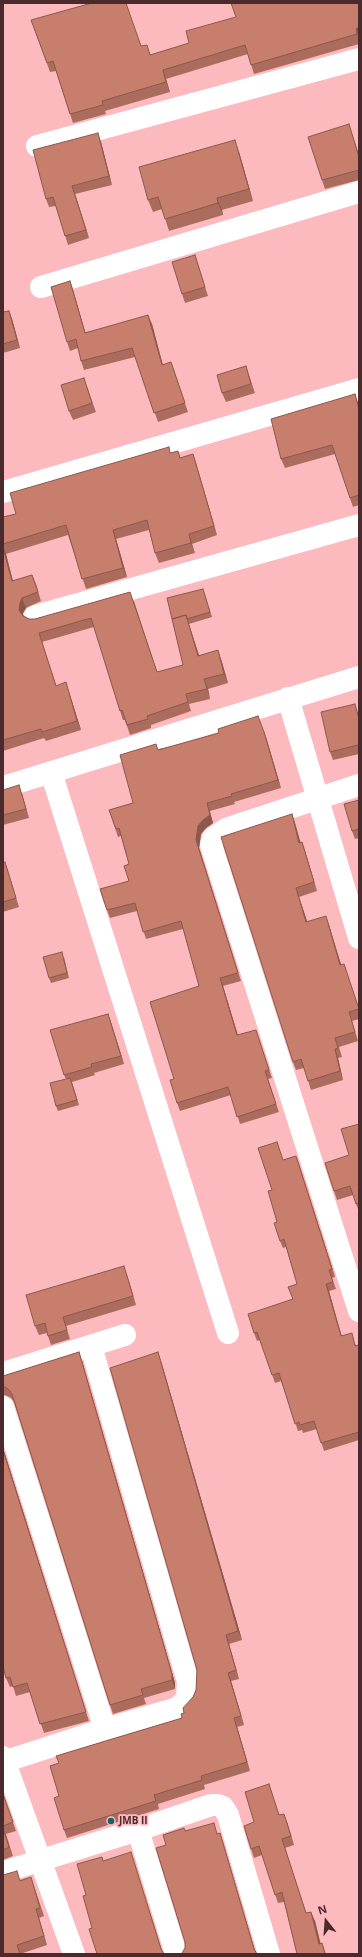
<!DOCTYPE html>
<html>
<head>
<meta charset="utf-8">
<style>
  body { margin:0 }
  #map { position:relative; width:362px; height:1957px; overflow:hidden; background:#fdbabe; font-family:"Open Sans",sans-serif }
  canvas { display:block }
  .frame { position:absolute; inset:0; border:4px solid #4a2a2d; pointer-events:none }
  .north { position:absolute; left:306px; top:1901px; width:40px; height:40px; -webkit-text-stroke:3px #fdbabe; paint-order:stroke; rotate:343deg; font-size:11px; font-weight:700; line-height:16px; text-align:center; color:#4a2a2d }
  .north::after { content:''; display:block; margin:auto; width:14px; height:18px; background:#4a2a2d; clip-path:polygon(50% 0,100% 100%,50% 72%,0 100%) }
</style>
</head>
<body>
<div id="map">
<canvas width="362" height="1957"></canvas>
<div class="frame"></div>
<div class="north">N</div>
</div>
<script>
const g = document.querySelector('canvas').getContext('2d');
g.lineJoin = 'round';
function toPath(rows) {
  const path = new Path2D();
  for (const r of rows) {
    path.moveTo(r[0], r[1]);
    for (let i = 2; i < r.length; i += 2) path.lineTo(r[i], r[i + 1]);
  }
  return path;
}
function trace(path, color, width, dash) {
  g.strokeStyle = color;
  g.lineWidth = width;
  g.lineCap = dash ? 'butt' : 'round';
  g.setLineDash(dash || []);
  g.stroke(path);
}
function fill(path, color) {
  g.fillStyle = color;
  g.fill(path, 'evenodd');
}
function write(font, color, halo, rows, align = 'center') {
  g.font = font + ' "Open Sans",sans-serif';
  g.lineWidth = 3.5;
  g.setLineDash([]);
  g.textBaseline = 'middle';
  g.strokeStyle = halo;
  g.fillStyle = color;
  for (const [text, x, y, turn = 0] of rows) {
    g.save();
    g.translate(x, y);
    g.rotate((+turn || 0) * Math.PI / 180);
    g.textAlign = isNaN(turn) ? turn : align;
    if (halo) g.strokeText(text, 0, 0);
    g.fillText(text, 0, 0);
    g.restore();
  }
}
const minor = toPath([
  [37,146,359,59],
  [41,287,359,192],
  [3,492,359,389],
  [35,616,359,525],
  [288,698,359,938],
  [51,772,228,1333],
  [359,785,226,829,213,838,211,845,359,1311],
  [3,787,359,677],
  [3,1373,125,1335],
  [3,1407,105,1729],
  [3,1757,74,1954],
  [3,1762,105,1729,174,1709,180,1706,187,1698,188,1682,91,1346],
  [138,1830,176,1954],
  [3,1872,138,1830,211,1805,218,1805,223,1807,228,1815,269,1954]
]);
const wall = toPath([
  [359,3,359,44,254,74,248,54,166,79,170,92,105,111,106,114,73,123,56,71,50,72,31,20,141,46,151,55],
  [349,124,359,155,359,180,325,189,322,180],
  [101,142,112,185,75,194,89,238,68,245,56,206,49,207,46,199],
  [239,152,253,201,222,210,223,215,169,231,162,209,153,212,148,200],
  [195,255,208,296,185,303,182,294],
  [70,281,73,290,85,332,152,324,163,365,171,362,188,412,158,422,135,357,84,370,81,361,78,348,70,351,67,342],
  [9,311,12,319,20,348,3,353,3,312],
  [246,366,255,393,226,402,222,393],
  [87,387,96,412,73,420,69,411],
  [355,394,359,406,359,505,353,507,335,454,285,468,281,459],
  [171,453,181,458,193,454,196,463,217,535,192,544,195,553,159,563,155,553,149,530,116,539,127,577,86,589,68,535,6,554,13,581,32,575,36,584,41,601,26,608,23,613,23,615,29,619,35,619,134,601,157,672,183,665,172,619,203,589,212,617,189,624,199,655,221,659,228,683,208,689,210,699,189,704,191,711,151,725,151,728,130,735,125,720,123,720,120,711,94,627,42,642,56,685,69,692,81,730,46,741,44,738,3,751,3,517,16,514],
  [358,712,359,715,359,754,333,760,330,752],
  [264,732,281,788,234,802,235,804,210,811,213,823,206,828,201,834,199,848,241,981,223,986,238,1035,256,1030,272,1078,268,1079,279,1112,240,1124,231,1095,180,1111,177,1103,174,1079,199,986,183,929,146,939,137,911,110,918,107,910,129,881,129,864,121,836,118,837,109,810,133,803,158,749],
  [3,790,22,794,29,818,3,825],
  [359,800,359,838,355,839,352,831],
  [292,814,295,823,300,842,302,842,305,851,317,891,299,897,307,921,329,925,341,965,344,964,359,1010,359,1019,352,1021,358,1041,339,1047,342,1057,338,1058,343,1080,311,1090,304,1068,296,1070,293,1062],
  [3,863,8,871,19,907,3,912],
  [64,957,69,978,51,983,49,978],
  [108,1014,124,1064,94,1073,95,1075,72,1082,79,1105,58,1111,56,1106,66,1079,64,1075],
  [359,1124,359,1212,353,1195,337,1200,334,1191,349,1155],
  [296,1156,335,1277,332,1278,336,1289,329,1291,341,1336,354,1341,356,1346,359,1345,359,1440,324,1451,317,1429,303,1433,302,1430,298,1431,281,1381,275,1383,260,1340,257,1341,254,1333,293,1299,297,1284,286,1247,283,1248,280,1241,272,1190,283,1160],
  [127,1275,136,1305,66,1326,70,1339,51,1345,47,1333,39,1335,35,1326],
  [79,1352,82,1361,175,1683,175,1689,144,1698,146,1704,113,1714,14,1402,11,1398,5,1395,3,1395,3,1376],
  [161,1361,242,1640,229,1644,239,1679,231,1681,244,1725,237,1727,250,1771,204,1785,205,1789,158,1804,159,1809,67,1838,64,1830,59,1796,59,1763,182,1718,193,1697,196,1690,197,1670],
  [3,1448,89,1721,44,1733,30,1692,16,1696,13,1686,10,1687,6,1678],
  [269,1784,279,1815,287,1822,294,1845,285,1848,306,1913,315,1921,320,1943,322,1943,326,1954,297,1954,284,1902,278,1903,262,1855,254,1858,251,1849,254,1822],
  [3,1794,16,1831,6,1834,13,1856,3,1860],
  [31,1877,44,1916,39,1918,47,1945,20,1954,3,1954,20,1880]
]);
const shadedWall = toPath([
  [359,27,359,39,356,29],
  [163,70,166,79,170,92,166,82],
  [98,133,101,142,112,185,109,176],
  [235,140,239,152,253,201,249,189],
  [72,186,75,194,89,238,86,230],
  [217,198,222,210,223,215,218,203],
  [70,281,73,290,88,342,85,333],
  [9,311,12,319,20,348,17,340],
  [148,315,152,324,165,374,162,365],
  [193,454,196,463,217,535,214,526],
  [113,530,116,539,127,577,123,568],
  [189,534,192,544,195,553,191,543],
  [3,547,6,554,15,590,12,581],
  [22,598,26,608,23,613,23,619,19,610,20,603],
  [186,615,189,625,202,665,198,656],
  [218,650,221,659,228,683,224,674],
  [204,679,208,689,210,699],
  [66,682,69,692,81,730,77,721],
  [264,732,267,740,281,788,278,780],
  [19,785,22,794,29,818,26,809],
  [207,803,213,823,206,828,201,834,199,848,241,981,196,840,198,826],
  [292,814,295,823,303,851,299,843],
  [302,842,305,851,317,891,314,882],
  [296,888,310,930,306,922],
  [326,916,329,925,344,974,340,965],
  [220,978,223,986,240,1043,237,1035],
  [108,1014,111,1022,124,1064,121,1056],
  [335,1049,338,1058,343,1080,340,1071],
  [296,1156,299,1164,335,1277,332,1269],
  [124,1266,127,1275,136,1305,133,1296],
  [326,1284,329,1291,344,1344,341,1336],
  [79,1352,82,1361,175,1683,175,1689,172,1680],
  [158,1352,161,1361,242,1640,238,1631],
  [3,1448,89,1721,3,1450],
  [226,1635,229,1644,239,1679,236,1670],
  [228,1673,231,1681,244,1725,241,1716],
  [234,1718,237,1727,250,1771,247,1762],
  [284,1814,287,1822,294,1845,291,1836],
  [220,1833,223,1842,256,1954,254,1949],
  [131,1852,134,1861,163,1954,161,1949],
  [36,1909,39,1918,47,1945,44,1936],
  [311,1912,315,1921,323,1953,319,1944]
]);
const building = toPath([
  [92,3,126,3,141,46,147,45,150,55,189,43,186,31,236,17,231,3,359,3,359,27,356,29,357,34,251,65,245,45,163,70,166,82,102,101,103,105,70,114,53,61,47,63,31,20,92,3],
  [349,124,359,157,359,170,322,180,308,137,349,124],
  [98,133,109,176,72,186,86,230,65,236,53,197,46,199,33,150,98,133],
  [235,140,249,189,217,198,218,203,165,219,158,197,148,200,139,167,235,140],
  [195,255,205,287,182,294,172,262,195,255],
  [70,281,85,333,148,315,162,365,171,362,185,403,154,413,132,348,81,361,76,339,67,342,51,287,70,281],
  [9,311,17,340,3,344,3,312,9,311],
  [246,366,251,384,222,393,217,375,246,366],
  [84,378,92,403,69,411,61,385,84,378],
  [355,394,359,409,359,438,358,438,359,440,359,495,350,498,332,445,281,459,271,419,355,394],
  [169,447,170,453,178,451,180,458,193,454,214,526,189,534,191,543,155,553,147,520,113,530,123,568,82,579,66,525,3,544,3,517,16,514,10,493,169,447],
  [3,548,12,581,32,575,38,592,22,598,20,603,19,610,23,616,29,619,35,619,130,592,157,672,183,665,172,619,186,615,198,656,218,650,224,674,204,679,207,689,186,694,188,702,147,716,148,719,127,725,122,710,120,711,91,618,39,633,56,686,66,682,77,721,42,732,41,729,3,740,3,548],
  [203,589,210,612,187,619,186,615,172,619,167,598,203,589],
  [355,704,359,719,359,749,358,745,330,752,321,712,355,704],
  [258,716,264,732,278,780,231,794,232,796,207,803,210,815,203,820,198,826,196,840,238,973,220,978,237,1035,256,1030,269,1070,265,1071,276,1104,237,1117,228,1087,177,1103,170,1080,174,1079,150,1002,199,986,181,921,143,932,135,903,107,910,100,889,129,881,124,866,129,864,119,828,116,829,109,810,133,803,120,755,156,744,158,750,219,733,218,729,258,716],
  [19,785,26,809,3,815,3,790,19,785],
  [359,800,359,829,352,831,344,804,359,800],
  [292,814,299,843,302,842,314,882,296,888,306,922,326,916,340,965,344,964,359,1009,349,1012,355,1032,335,1038,338,1048,335,1049,340,1071,308,1081,301,1059,293,1062,221,837,292,814],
  [5,862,16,898,3,902,3,863,5,862],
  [62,952,67,973,49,978,43,957,62,952],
  [108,1014,121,1056,91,1064,92,1067,64,1075,50,1030,108,1014],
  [70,1078,77,1100,56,1106,50,1083,70,1078],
  [359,1124,359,1203,356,1204,350,1186,334,1191,325,1163,349,1155,341,1129,359,1124],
  [277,1142,283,1160,296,1156,332,1269,329,1270,333,1282,326,1284,341,1336,352,1333,355,1346,359,1345,359,1432,321,1443,314,1421,300,1425,299,1422,295,1424,279,1373,272,1375,257,1332,254,1333,248,1314,293,1299,288,1287,297,1284,284,1239,280,1241,274,1223,277,1222,268,1191,272,1190,258,1148,277,1142],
  [124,1266,133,1296,63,1317,67,1330,48,1336,45,1323,35,1326,26,1295,124,1266],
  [79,1352,172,1674,172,1680,141,1689,143,1695,110,1705,12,1394,8,1389,3,1386,3,1376,79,1352],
  [158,1352,238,1631,226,1635,236,1670,228,1673,241,1716,234,1718,247,1762,201,1776,202,1780,154,1795,156,1801,64,1830,54,1798,59,1796,50,1766,59,1763,56,1756,182,1718,181,1714,184,1713,183,1708,193,1697,196,1690,197,1670,110,1368,158,1352],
  [3,1450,86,1712,40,1724,27,1683,13,1687,10,1677,6,1678,3,1667,3,1450],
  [269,1784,279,1815,284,1814,291,1836,282,1839,306,1913,311,1912,319,1944,322,1943,325,1954,297,1954,282,1892,275,1895,259,1846,251,1849,244,1826,254,1822,245,1792,269,1784],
  [3,1794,13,1822,3,1826,3,1794],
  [214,1823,217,1834,220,1833,254,1949,257,1954,181,1954,182,1953,185,1948,185,1942,156,1848,166,1845,163,1835,184,1828,185,1831,214,1823],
  [3,1828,9,1847,3,1850,3,1828],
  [131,1852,161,1949,164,1954,97,1954,89,1929,92,1928,83,1896,86,1895,77,1864,102,1857,103,1861,131,1852],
  [17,1871,20,1881,31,1877,40,1908,36,1909,44,1936,17,1945,20,1954,3,1954,3,1875,17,1871]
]);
const markers = [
  [111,1821,4,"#166565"]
];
const poiNames = [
  ["JMB II",119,1821]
];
trace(minor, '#fff', 22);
fill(wall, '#ac6c5d');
fill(shadedWall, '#8c584c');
fill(building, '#c87e6c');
trace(building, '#8c584c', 1);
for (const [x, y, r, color] of markers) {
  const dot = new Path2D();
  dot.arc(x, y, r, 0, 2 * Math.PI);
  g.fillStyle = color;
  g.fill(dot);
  trace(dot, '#fdbabe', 1.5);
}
write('bold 10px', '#4a2a2d', '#fdbabe', poiNames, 'left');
</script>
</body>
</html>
